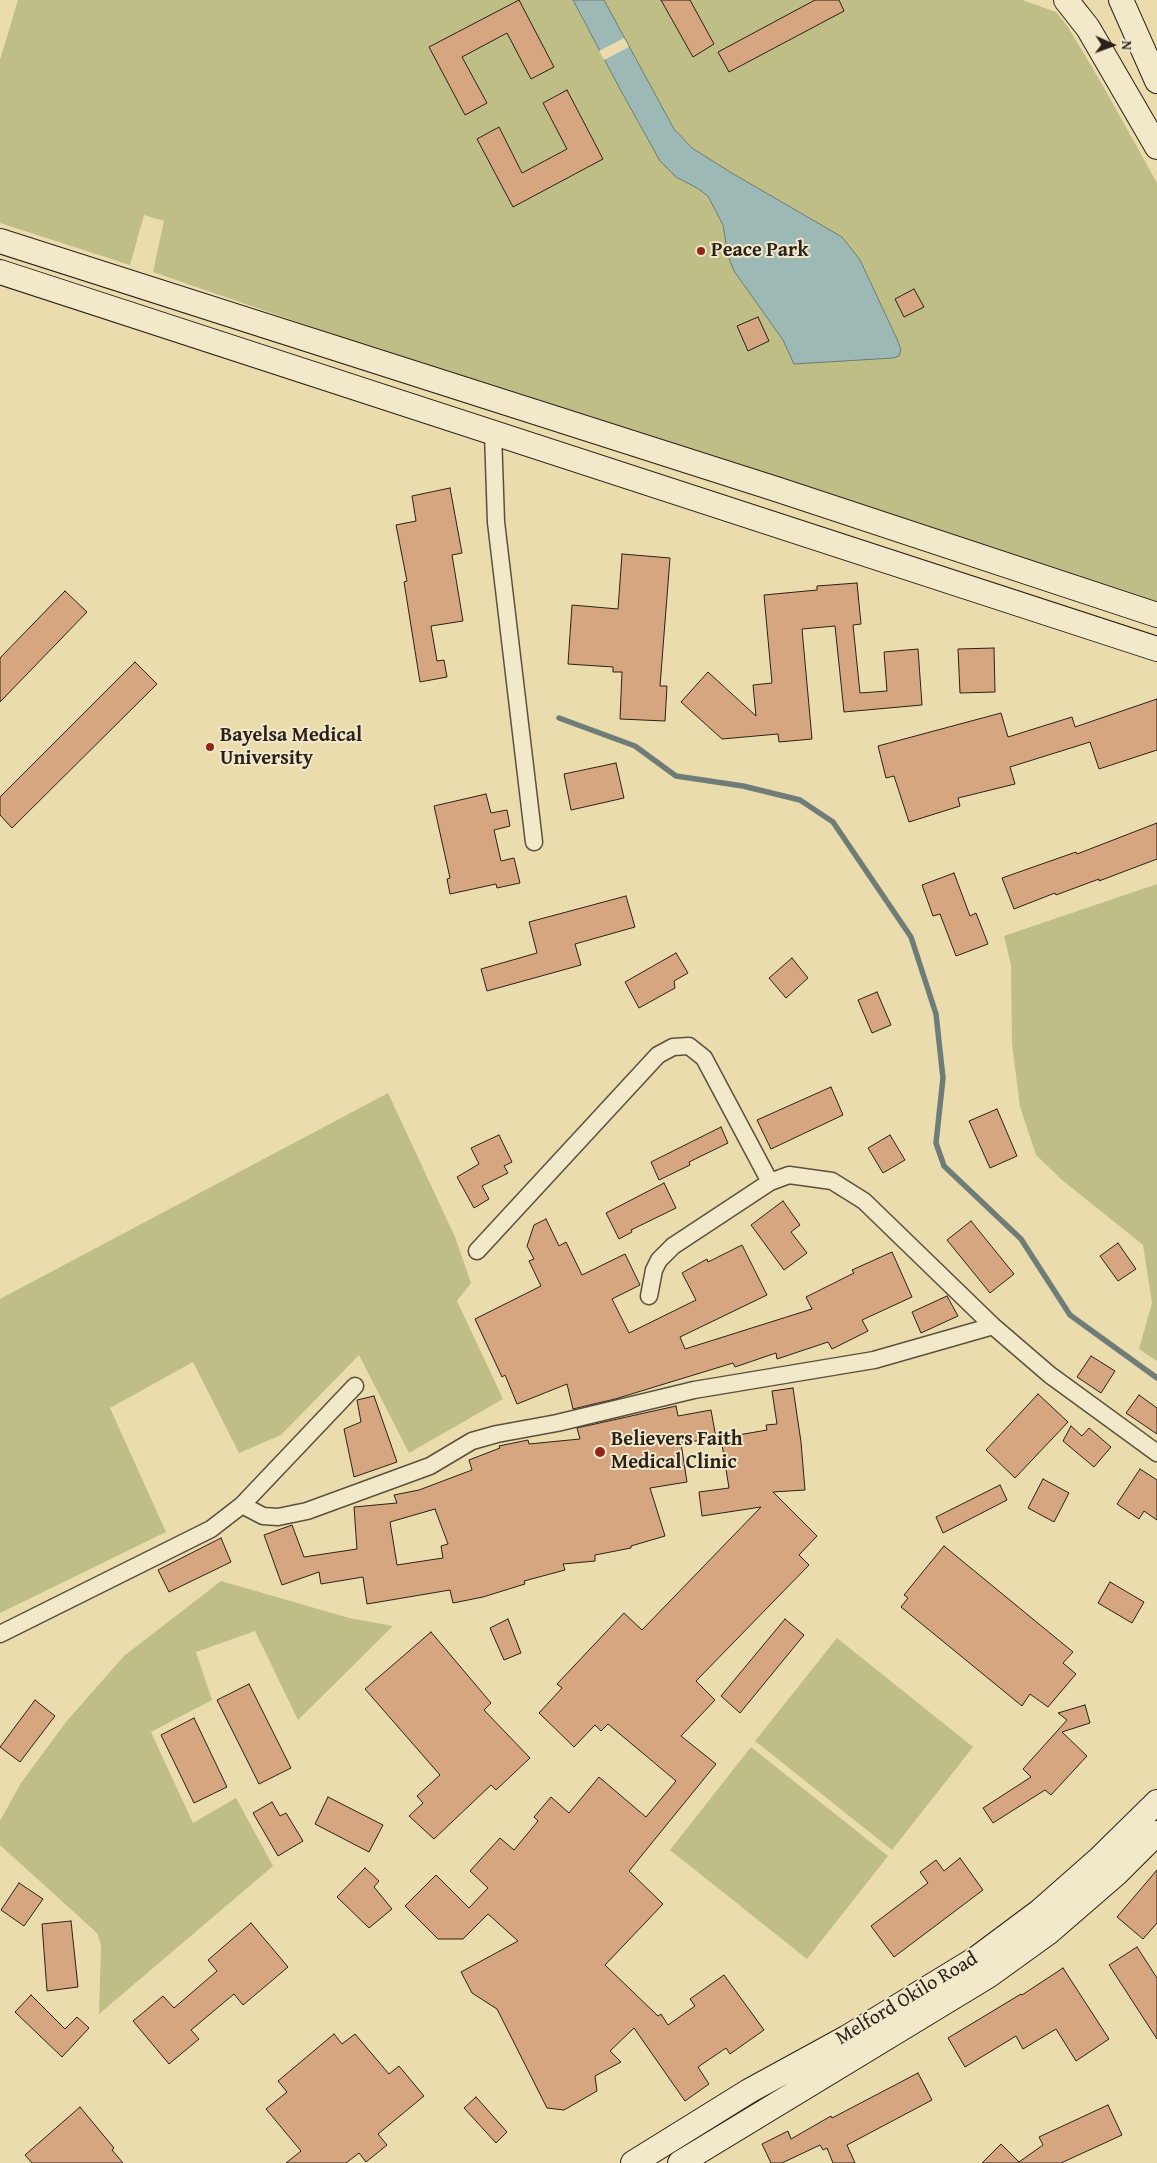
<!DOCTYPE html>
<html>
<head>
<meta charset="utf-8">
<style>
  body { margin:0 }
  #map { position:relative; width:1157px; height:2163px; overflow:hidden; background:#ebdcae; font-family:"Gentium Book Plus",serif }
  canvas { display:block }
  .north { position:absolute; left:1087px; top:20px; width:50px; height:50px; -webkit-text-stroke:4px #f2e8ca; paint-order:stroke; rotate:92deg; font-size:14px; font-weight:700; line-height:20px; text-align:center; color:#2b2119 }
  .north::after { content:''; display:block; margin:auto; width:18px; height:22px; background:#2b2119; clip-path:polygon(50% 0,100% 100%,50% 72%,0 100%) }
</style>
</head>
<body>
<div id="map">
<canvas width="1157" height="2163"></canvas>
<div class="north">N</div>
</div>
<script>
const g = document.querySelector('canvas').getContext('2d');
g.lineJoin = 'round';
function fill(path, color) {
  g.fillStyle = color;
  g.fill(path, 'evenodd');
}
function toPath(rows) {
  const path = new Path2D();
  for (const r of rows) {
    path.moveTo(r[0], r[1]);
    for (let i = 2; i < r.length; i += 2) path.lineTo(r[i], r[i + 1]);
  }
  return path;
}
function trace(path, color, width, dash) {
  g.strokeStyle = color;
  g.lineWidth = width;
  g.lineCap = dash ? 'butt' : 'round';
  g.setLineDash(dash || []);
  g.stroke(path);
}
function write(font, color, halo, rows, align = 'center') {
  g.font = font + ' "Gentium Book Plus",serif';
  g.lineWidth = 4;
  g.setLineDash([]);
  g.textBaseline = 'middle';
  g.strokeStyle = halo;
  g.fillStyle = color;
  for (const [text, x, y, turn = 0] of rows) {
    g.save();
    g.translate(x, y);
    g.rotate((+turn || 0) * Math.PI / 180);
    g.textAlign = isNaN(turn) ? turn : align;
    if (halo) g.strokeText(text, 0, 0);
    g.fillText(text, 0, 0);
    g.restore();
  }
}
const green = toPath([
  [18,0,1022,0,1056,12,1068,27,1102,84,1157,183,1157,601,583,414,355,342,153,272,164,221,144,215,130,265,0,223,0,60],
  [1157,884,1157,1361,1139,1349,1152,1303,1143,1245,1062,1180,1036,1155,1020,1107,1012,1044,1011,965,1004,936],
  [388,1093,455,1237,471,1283,457,1301,503,1399,409,1453,359,1355,281,1435,239,1453,193,1362,110,1408,166,1532,0,1613,0,1299],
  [221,1581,349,1618,393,1626,298,1720,255,1631,196,1652,212,1700,151,1732,193,1823,236,1798,273,1866,99,2014,101,1945,97,1933,0,1845,0,1821,21,1783,66,1722,124,1656],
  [837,1638,973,1747,892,1850,755,1741],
  [751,1747,888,1856,807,1959,670,1850]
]);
const water = toPath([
  [573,0,604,0,674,129,692,148,730,172,842,237,860,260,897,339,901,350,899,356,893,358,794,364,783,340,734,271,728,256,723,225,708,196,697,188,676,177,660,161,620,89,573,0]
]);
const pier = toPath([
  [624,38,629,47,604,60,599,51]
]);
const stream = toPath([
  [559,718,635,746,676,776,743,786,800,800,833,822,911,937,936,1014,943,1078,936,1143,944,1166,1021,1239,1070,1315,1157,1378]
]);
const building = toPath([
  [519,0,554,67,531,79,507,33,462,57,487,103,465,115,429,47,519,0],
  [661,0,690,0,714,44,693,57,661,0],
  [815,0,839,0,844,11,729,72,718,52,815,0],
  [567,90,603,159,513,207,477,139,499,127,522,173,567,149,543,103,567,90],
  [914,289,924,307,904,317,895,299,914,289],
  [758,317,769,341,748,351,737,326,758,317],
  [450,488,462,553,452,555,463,621,431,626,437,661,444,660,447,677,420,682,404,582,407,581,396,525,416,521,412,496,450,488],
  [622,554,670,558,660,686,667,686,665,721,620,719,622,672,613,672,613,667,568,664,572,605,618,609,622,554],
  [857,583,861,624,853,625,860,693,887,691,884,652,918,649,922,705,844,712,835,626,802,629,812,739,779,742,778,734,722,739,681,702,708,672,756,716,753,685,772,683,764,595,817,590,817,586,857,583],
  [65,591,87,612,0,702,0,658,65,591],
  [994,648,995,692,960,693,958,649,994,648],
  [135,662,157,684,12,828,0,815,0,797,135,662],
  [1157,699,1157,750,1099,769,1090,742,1010,767,1015,784,958,798,960,806,909,822,894,776,886,778,878,746,1001,713,1008,737,1072,717,1075,727,1157,699],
  [616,763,624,798,571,810,564,774,616,763],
  [486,794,491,813,507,810,510,826,494,830,501,861,514,858,520,883,497,888,496,884,450,894,447,879,450,878,434,806,486,794],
  [1157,823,1157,859,1099,881,1099,879,1056,895,1055,893,1014,909,1002,878,1076,852,1077,854,1157,823],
  [954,873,970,916,976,913,988,944,956,956,940,914,933,916,922,885,954,873],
  [626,896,635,927,575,944,581,965,487,991,481,969,537,953,529,922,626,896],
  [676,953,688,973,674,981,675,988,639,1008,625,982,676,953],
  [792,958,808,978,786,998,769,978,792,958],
  [877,992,891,1025,872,1033,858,1000,877,992],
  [831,1087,843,1115,771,1149,757,1120,831,1087],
  [997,1109,1017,1156,990,1168,969,1121,997,1109],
  [721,1127,728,1143,689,1162,690,1165,659,1180,651,1162,721,1127],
  [499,1135,512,1162,504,1166,508,1173,482,1186,489,1199,474,1208,457,1177,479,1164,471,1148,499,1135],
  [890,1135,905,1160,883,1173,868,1148,890,1135],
  [664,1183,676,1208,631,1230,632,1232,619,1239,606,1213,664,1183],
  [783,1201,800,1225,791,1232,807,1253,784,1270,751,1225,783,1201],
  [546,1219,559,1246,566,1242,582,1275,625,1254,640,1285,612,1299,629,1333,696,1300,682,1273,707,1259,708,1262,742,1245,767,1295,680,1337,685,1349,812,1309,806,1297,854,1273,852,1270,892,1252,912,1297,862,1320,868,1331,832,1349,828,1342,777,1359,776,1353,735,1367,733,1363,615,1399,573,1409,567,1384,517,1404,505,1375,502,1377,475,1319,541,1286,529,1261,534,1259,527,1246,534,1225,546,1219],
  [971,1221,1014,1274,990,1293,947,1240,971,1221],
  [1118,1243,1136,1269,1118,1281,1100,1256,1118,1243],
  [947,1296,958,1316,921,1333,912,1312,947,1296],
  [1091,1356,1115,1371,1101,1393,1077,1377,1091,1356],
  [793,1388,801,1442,805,1490,773,1492,817,1536,799,1555,809,1565,696,1681,715,1700,681,1736,716,1764,629,1871,663,1904,605,1965,658,2016,661,2014,668,2025,695,2006,690,1999,724,1975,764,2030,730,2054,726,2048,698,2067,709,2084,685,2101,634,2028,610,2051,621,2062,595,2076,597,2091,564,2110,547,2108,497,2009,472,1993,461,1972,518,1941,488,1914,463,1939,438,1939,405,1906,436,1875,469,1908,488,1888,470,1871,500,1838,514,1850,538,1821,534,1817,551,1797,569,1813,599,1777,646,1817,676,1781,608,1724,601,1731,595,1725,574,1747,539,1713,562,1688,557,1684,624,1613,642,1630,761,1507,702,1516,699,1492,729,1488,721,1438,767,1430,766,1425,777,1424,772,1391,793,1388],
  [1038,1394,1068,1422,1015,1478,986,1450,1038,1394],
  [1139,1395,1157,1408,1157,1434,1126,1413,1139,1395],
  [374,1396,397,1462,354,1477,344,1429,361,1422,357,1400,374,1396],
  [676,1406,678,1416,711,1410,716,1438,681,1443,687,1482,650,1488,665,1536,631,1546,631,1548,595,1555,595,1561,563,1564,565,1570,524,1581,525,1584,483,1597,453,1603,450,1590,367,1604,363,1577,321,1584,319,1572,282,1585,264,1535,292,1525,304,1557,357,1549,354,1507,397,1503,394,1495,419,1490,472,1470,469,1460,500,1448,499,1446,528,1440,529,1444,580,1439,577,1428,676,1406],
  [435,1509,448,1544,441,1546,443,1558,397,1565,390,1522,435,1509],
  [1071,1426,1082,1436,1089,1428,1111,1447,1094,1467,1063,1441,1071,1426],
  [1140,1469,1157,1480,1157,1520,1144,1511,1139,1519,1117,1504,1140,1469],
  [1043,1479,1069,1493,1054,1522,1028,1508,1043,1479],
  [1000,1485,1007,1500,943,1533,936,1517,1000,1485],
  [221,1538,231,1562,169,1592,158,1570,221,1538],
  [944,1546,1073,1652,1063,1663,1076,1674,1048,1707,1030,1694,1022,1706,901,1607,908,1598,904,1595,944,1546],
  [1110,1582,1144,1602,1132,1623,1098,1603,1110,1582],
  [508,1619,521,1653,504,1660,490,1628,508,1619],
  [785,1619,804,1635,740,1713,721,1696,785,1619],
  [431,1632,491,1703,484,1710,530,1758,496,1790,491,1785,434,1839,409,1816,423,1803,417,1796,440,1775,365,1689,431,1632],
  [249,1684,291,1768,259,1784,217,1700,249,1684],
  [35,1700,55,1716,20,1762,0,1747,35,1700],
  [1085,1705,1090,1723,1062,1732,1087,1756,1051,1795,1045,1790,993,1823,983,1808,1031,1777,1023,1769,1067,1720,1058,1713,1085,1705],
  [194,1718,227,1787,194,1803,161,1735,194,1718],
  [328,1797,383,1825,369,1852,315,1824,328,1797],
  [272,1802,280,1816,286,1813,303,1841,278,1856,253,1813,272,1802],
  [960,1858,983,1890,894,1957,871,1926,928,1883,920,1872,936,1860,944,1871,960,1858],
  [365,1868,379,1881,374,1887,392,1909,369,1928,337,1897,365,1868],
  [1157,1870,1157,1923,1143,1939,1117,1917,1157,1870],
  [19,1883,43,1899,24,1926,1,1910,19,1883],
  [71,1921,78,1987,47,1991,42,1924,71,1921],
  [251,1923,288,1967,243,2005,234,1994,191,2030,199,2039,169,2064,133,2021,163,1996,174,2008,217,1971,208,1960,251,1923],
  [1137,1947,1157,1978,1157,2039,1109,1965,1137,1947],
  [1063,1968,1109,2039,1076,2061,1056,2029,1023,2049,1016,2036,965,2067,948,2038,1021,1994,1022,1995,1063,1968],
  [31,1995,65,2029,77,2017,89,2028,62,2057,15,2012,31,1995],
  [334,2034,342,2044,355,2034,389,2074,399,2066,424,2096,378,2134,387,2145,366,2162,359,2153,346,2163,286,2163,301,2151,266,2109,287,2092,278,2081,334,2034],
  [918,2073,932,2100,847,2145,855,2163,833,2163,827,2148,823,2150,820,2145,782,2163,771,2163,762,2144,788,2131,791,2139,831,2116,832,2118,918,2073],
  [476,2097,507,2132,496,2143,464,2108,476,2097],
  [1108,2105,1122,2135,1061,2163,982,2163,1001,2144,1019,2162,1043,2145,1039,2137,1108,2105],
  [80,2107,114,2148,112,2150,123,2163,32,2163,25,2155,80,2107]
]);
const street = toPath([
  [493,433,496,522,534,842],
  [477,1251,658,1055,673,1047,689,1046,704,1058,770,1182],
  [649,1296,654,1270,659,1260,673,1246,770,1182,789,1175,832,1181,864,1201,993,1326,1050,1375,1157,1453],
  [242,1505,263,1516,278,1517,307,1511,430,1466,472,1441,497,1434,557,1423,694,1390,874,1360,993,1326],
  [0,1634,211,1529,242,1505,355,1386]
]);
const secondary = toPath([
  [1066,0,1088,28,1157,147],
  [1121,0,1157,81],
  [0,241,779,490,1157,615],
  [0,272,1157,649],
  [633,2163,749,2091,846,2038,977,1958,1040,1911,1099,1859,1157,1802],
  [680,2163,988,1976,1049,1932,1116,1874,1157,1833]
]);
const markers = [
  [701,251,5,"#8f2418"],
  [210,747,5,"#8f2418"],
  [600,1452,6,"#8f2418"]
];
const poiNames = [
  ["Peace Park",711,251],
  ["Bayelsa Medical",220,736],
  ["University",220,759],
  ["Believers Faith",611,1440],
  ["Medical Clinic",611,1463]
];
const streetNames = [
  ["Melford Okilo Road",907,1999,-31]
];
fill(green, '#bebe86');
fill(water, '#9db9b6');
trace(water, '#6f7c77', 1);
fill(pier, '#ebdcae');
trace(stream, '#6f7c77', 5.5);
fill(building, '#d6a680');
trace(building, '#2b2119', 1);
trace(street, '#5b503e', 19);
trace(secondary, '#2b2119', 26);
trace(street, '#f2e8ca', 16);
trace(secondary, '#f2e8ca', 24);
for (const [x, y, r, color] of markers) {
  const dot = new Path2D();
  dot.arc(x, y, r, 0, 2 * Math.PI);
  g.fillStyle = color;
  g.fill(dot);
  trace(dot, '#f2e8ca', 2);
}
write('bold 20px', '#2b2119', '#f2e8ca', poiNames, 'left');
write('20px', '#2b2119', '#f2e8ca', streetNames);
</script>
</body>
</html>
